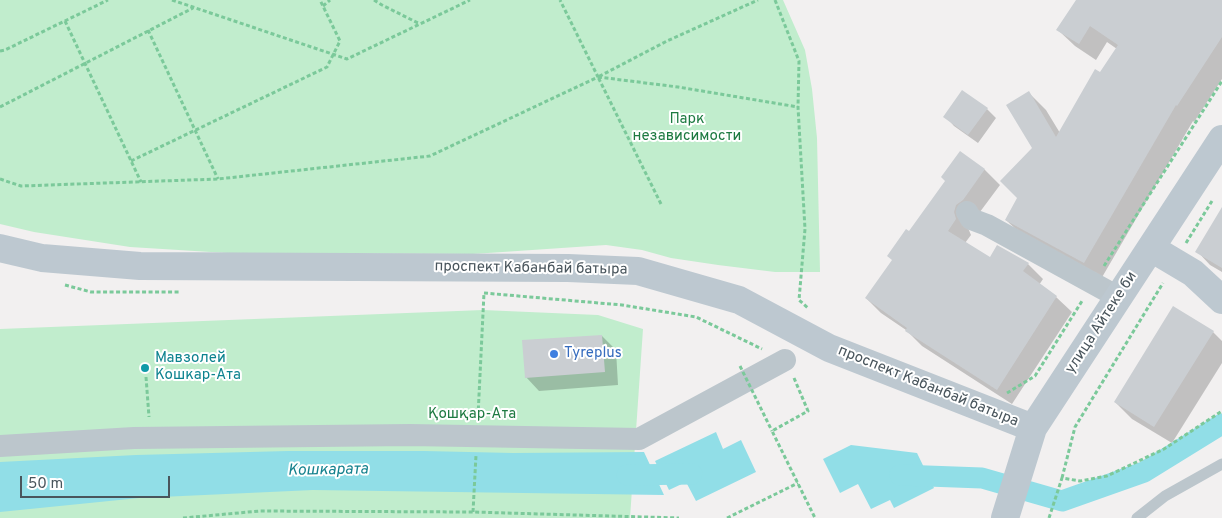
<!DOCTYPE html>
<html>
<head>
<meta charset="utf-8">
<style>
  body { margin:0 }
  #map { position:relative; width:1222px; height:518px; overflow:hidden; background:#f2f0f0; font-family:Overpass,sans-serif }
  canvas { display:block }
  .scale { position:absolute; left:20px; top:476px; width:150px; height:22px; box-sizing:border-box; border:2px solid #49555c; border-top:0; padding-left:6px; font-size:15px; line-height:18px; white-space:nowrap; color:#49555c; -webkit-text-stroke:4px #fff; paint-order:stroke }
</style>
</head>
<body>
<div id="map">
<canvas width="1222" height="518"></canvas>
<div class="scale">50 m</div>
</div>
<script>
const g = document.querySelector('canvas').getContext('2d');
g.lineJoin = 'round';
function fill(path, color) {
  g.fillStyle = color;
  g.fill(path, 'evenodd');
}
function toPath(rows) {
  const path = new Path2D();
  for (const r of rows) {
    path.moveTo(r[0], r[1]);
    for (let i = 2; i < r.length; i += 2) path.lineTo(r[i], r[i + 1]);
  }
  return path;
}
function trace(path, color, width, dash) {
  g.strokeStyle = color;
  g.lineWidth = width;
  g.lineCap = dash ? 'butt' : 'round';
  g.setLineDash(dash || []);
  g.stroke(path);
}
function write(font, color, halo, rows, align = 'center') {
  g.font = font + ' Overpass,sans-serif';
  g.lineWidth = 4;
  g.setLineDash([]);
  g.textBaseline = 'middle';
  g.strokeStyle = halo;
  g.fillStyle = color;
  for (const [text, x, y, turn = 0] of rows) {
    g.save();
    g.translate(x, y);
    g.rotate((+turn || 0) * Math.PI / 180);
    g.textAlign = isNaN(turn) ? turn : align;
    if (halo) g.strokeText(text, 0, 0);
    g.fillText(text, 0, 0);
    g.restore();
  }
}
const green = toPath([
  [0,0,783,0,805,50,812,89,817,138,820,272,775,272,718,265,671,258,642,250,606,245,473,254,227,253,130,247,34,232,0,224],
  [483,310,598,315,643,329,630,518,0,518,0,329]
]);
const water = toPath([
  [716,432,723,449,741,440,756,472,696,501,686,482,669,490,655,461],
  [851,445,917,453,934,488,894,508,890,500,871,509,858,484,840,493,823,459],
  [288,451,424,451,513,453,644,452,664,495,313,490,139,498,0,512,0,462,136,455]
]);
const shadow = toPath([
  [1077,0,1222,0,1222,79,1194,122,1193,121,1101,279,1023,236,1006,220,1018,198,1033,148,1029,93,1046,110,1060,133,1117,49,1107,42,1096,60,1075,46,1058,30],
  [987,109,996,118,978,143,954,126,945,116],
  [960,152,985,170,1000,185,968,228,971,235,965,243,990,259,1028,264,1043,279,1039,285,1056,297,1072,312,1012,404,922,346,906,330,881,313,866,298,893,261,909,233,946,181],
  [1222,210,1222,272,1210,265,1197,251],
  [1213,332,1222,341,1222,363,1172,443,1132,419,1115,402],
  [602,336,616,350,618,385,539,391,526,377]
]);
const canal = toPath([
  [627,475,692,474],
  [900,475,982,478,1062,501,1144,472,1222,424]
]);
const building = toPath([
  [1076,0,1222,0,1222,37,1177,106,1176,105,1084,263,1005,220,1017,198,1000,181,1032,148,1006,105,1029,91,1056,137,1095,69,1100,72,1118,45,1090,26,1079,44,1056,30],
  [962,90,988,108,968,135,943,117],
  [960,151,985,169,963,200,956,205,954,212,956,219,948,231,990,257,997,245,1029,263,1023,271,1057,296,997,390,905,331,907,328,865,298,892,260,887,256,906,229,909,231,945,181,941,177],
  [1222,207,1222,268,1195,252],
  [1173,306,1214,331,1154,427,1114,402],
  [602,335,605,372,525,378,522,340]
]);
const path = toPath([
  [172,0,347,59,470,0],
  [374,0,382,5,420,24],
  [775,0,799,61,798,107,805,229,799,300,808,308],
  [323,6,330,0],
  [65,21,141,182],
  [148,30,218,179],
  [0,51,5,50,108,0],
  [598,77,678,87,798,107],
  [0,107,193,8],
  [131,161,327,67,340,41,320,0],
  [0,179,21,186,218,179,430,156,598,77,560,0],
  [661,204,598,77,667,41,758,0],
  [1186,243,1212,201],
  [1104,266,1222,81],
  [65,285,91,292,181,292],
  [484,293,622,305,696,317,762,349],
  [146,377,149,417],
  [794,378,808,411,772,431,815,518],
  [1007,393,1035,376,1082,301],
  [478,416,484,293],
  [1062,478,1075,427,1163,283],
  [473,512,476,455],
  [183,518,260,511,473,512,679,518],
  [727,518,798,483],
  [1049,518,1062,478,1080,481,1107,476,1164,449,1222,411]
]);
const lane = toPath([
  [1137,518,1165,496,1222,464]
]);
const street = toPath([
  [967,212,971,219,987,225,1118,297],
  [0,446,134,438,410,435,639,439,785,360]
]);
const secondary = toPath([
  [0,248,42,258,140,266,568,268,638,271,739,300,829,348,1033,428],
  [1151,248,1193,273,1222,300],
  [1005,518,1033,428,1222,139]
]);
const pathBridge = toPath([
  [740,366,772,431]
]);
const markers = [
  [554,354,5,"#3f7fe0"],
  [145,368,5,"#0f9aa8"]
];
const parkNames = [
  ["Парк",687,120],
  ["независимости",687,137],
  ["Қошқар-Ата",472,415]
];
const streetNames = [
  ["проспект Кабанбай батыра",531,269,1],
  ["улица Айтеке би",1102,323,-57],
  ["проспект Кабанбай батыра",928,387,22]
];
const shopNames = [
  ["Tyreplus",564,354]
];
const cultureNames = [
  ["Мавзолей",155,359],
  ["Кошкар-Ата",155,376]
];
const waterNames = [
  ["Кошкарата",328,471,-1]
];
fill(green, '#c1edcd');
fill(water, '#91dee7');
fill(shadow, '#0003');
trace(canal, '#91dee7', 21);
fill(building, '#caced2');
trace(path, '#7bc99a', 3, [4, 2.5]);
trace(lane, '#bcc6cc', 11);
trace(street, '#bcc6cc', 22);
trace(secondary, '#bdc8d0', 28);
trace(pathBridge, '#7bc99a', 3, [4, 2.5]);
for (const [x, y, r, color] of markers) {
  const dot = new Path2D();
  dot.arc(x, y, r, 0, 2 * Math.PI);
  g.fillStyle = color;
  g.fill(dot);
  trace(dot, '#fff', 2);
}
write('15px', '#1d7a41', '#fff', parkNames);
write('15px', '#49555c', '#fff', streetNames);
write('15px', '#366cbe', '#fff', shopNames, 'left');
write('15px', '#0d838f', '#fff', cultureNames, 'left');
write('italic 16px', '#14818d', '#fff', waterNames);
</script>
</body>
</html>
